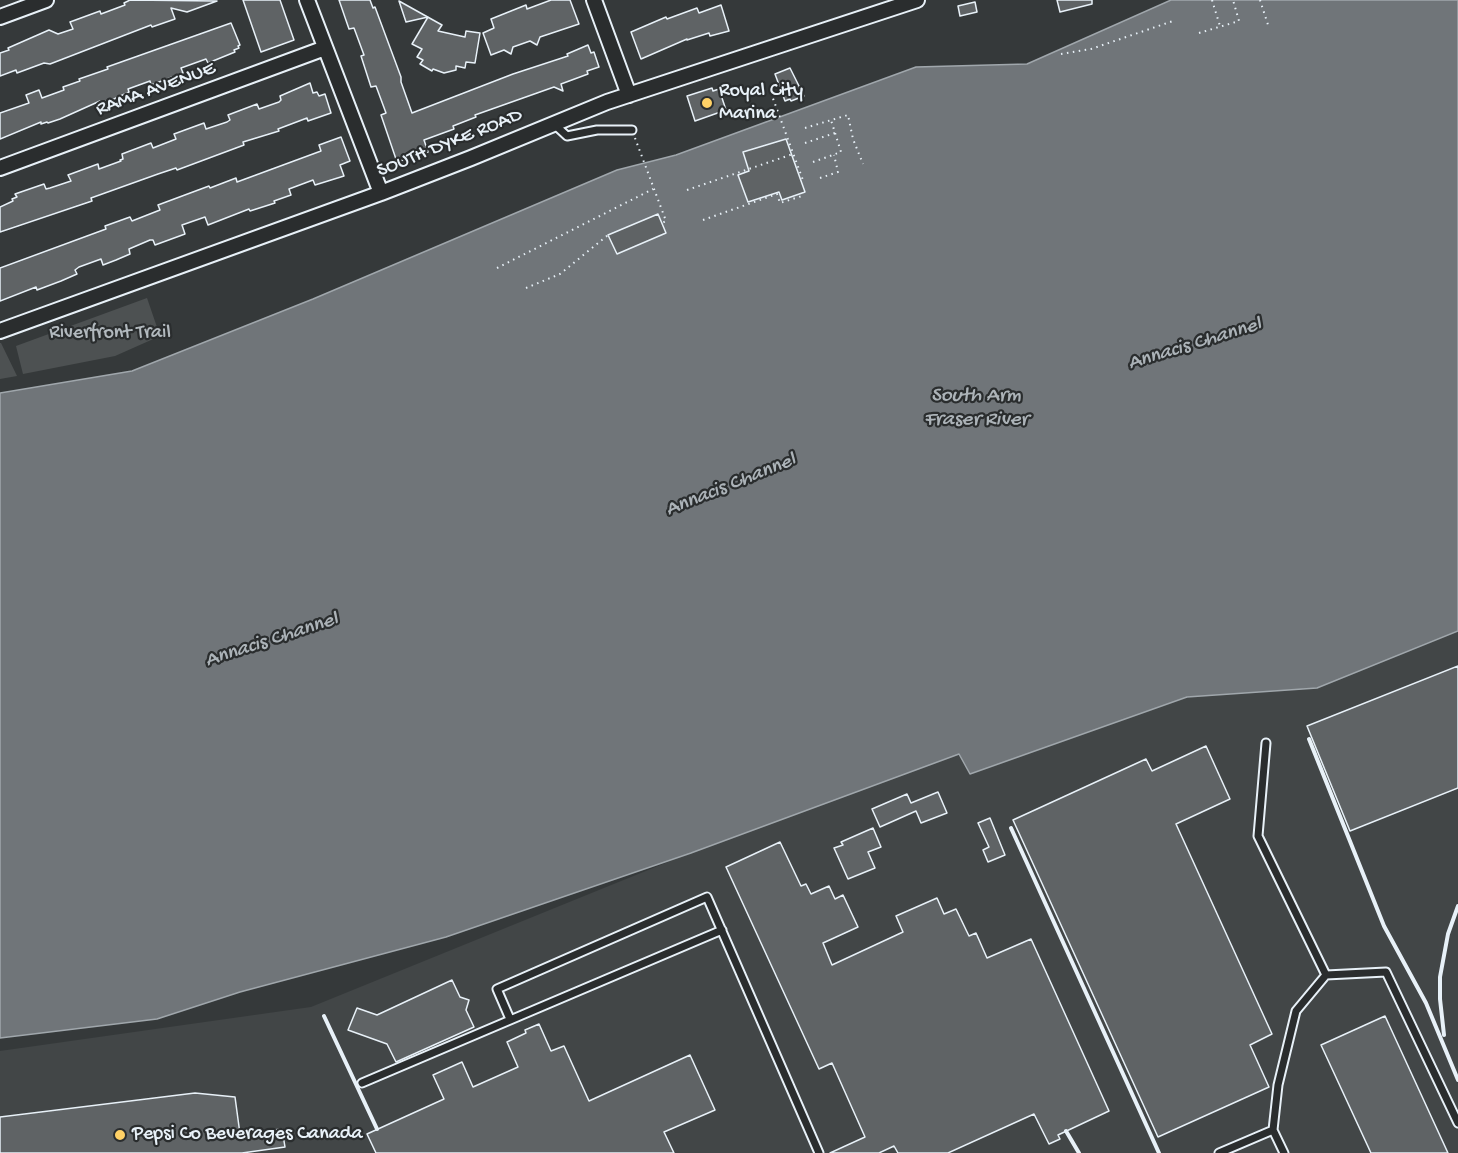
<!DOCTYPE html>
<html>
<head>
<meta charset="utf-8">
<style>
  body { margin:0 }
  canvas { display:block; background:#35393a }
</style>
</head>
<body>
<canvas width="1458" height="1153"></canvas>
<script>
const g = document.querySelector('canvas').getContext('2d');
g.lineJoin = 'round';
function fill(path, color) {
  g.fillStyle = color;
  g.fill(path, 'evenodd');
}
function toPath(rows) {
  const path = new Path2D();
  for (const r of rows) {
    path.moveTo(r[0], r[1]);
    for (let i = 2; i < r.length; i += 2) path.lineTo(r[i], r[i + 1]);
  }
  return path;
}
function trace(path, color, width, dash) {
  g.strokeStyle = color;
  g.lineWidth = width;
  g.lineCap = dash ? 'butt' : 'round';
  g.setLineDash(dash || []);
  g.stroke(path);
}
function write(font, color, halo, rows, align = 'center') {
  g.font = font + ' "Gochi Hand",sans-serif';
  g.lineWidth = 4.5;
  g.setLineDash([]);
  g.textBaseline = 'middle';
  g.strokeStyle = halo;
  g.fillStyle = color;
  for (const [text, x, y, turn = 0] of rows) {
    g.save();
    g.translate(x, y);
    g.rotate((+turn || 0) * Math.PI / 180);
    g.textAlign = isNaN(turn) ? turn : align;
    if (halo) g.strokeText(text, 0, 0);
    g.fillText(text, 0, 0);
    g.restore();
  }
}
const built = toPath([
  [1458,631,1458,1153,0,1153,0,1051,311,1007,695,851,959,754,970,774,1187,697,1317,688]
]);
const green = toPath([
  [147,298,160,336,115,356,23,374,16,346],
  [0,343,1,343,17,376,0,379]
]);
const water = toPath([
  [1171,0,1458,0,1458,631,1317,688,1187,697,970,774,959,754,691,853,446,937,240,992,157,1019,0,1038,0,393,132,371,313,299,617,170,676,155,916,67,1027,64,1171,0]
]);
const building = toPath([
  [130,0,217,1,187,12,171,8,175,19,152,27,151,25,50,64,44,63,17,73,16,70,0,76,0,53,9,50,8,48,49,30,58,34,73,29,70,22,100,11,101,14,125,5,124,3,130,0],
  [243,0,280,0,294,40,261,52,243,0],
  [339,0,370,0,373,8,375,7,401,77,401,82,412,113,513,74,568,56,567,54,588,45,591,53,594,52,599,67,587,71,588,74,561,84,563,91,554,87,475,115,476,117,453,126,454,129,424,140,428,152,397,162,381,115,386,113,376,86,371,87,361,56,364,55,354,28,349,29,339,0],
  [551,0,570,0,579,24,540,37,537,45,530,41,513,47,511,54,504,50,491,55,483,33,494,28,491,19,526,5,527,9,551,0],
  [1057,0,1092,0,1092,4,1060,12,1057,0],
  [399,1,442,25,438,31,465,37,466,31,480,33,475,63,466,62,465,68,456,66,456,70,444,73,433,69,432,71,420,64,423,60,417,57,422,49,412,44,428,17,406,22,399,1],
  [975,2,977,12,960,16,958,6,975,2],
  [721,5,729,31,710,36,709,33,687,40,687,39,641,59,631,32,666,17,667,19,697,8,699,13,721,5],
  [231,23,240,45,238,46,239,48,234,50,235,52,208,63,206,59,181,68,183,73,151,85,150,81,128,89,129,92,114,99,101,103,100,101,60,119,48,123,47,122,41,124,41,122,0,139,0,113,29,103,26,95,39,90,42,98,64,90,63,87,80,81,79,79,108,69,107,67,231,23],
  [790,68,804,96,791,101,790,99,785,101,775,74,790,68],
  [310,83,313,93,317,92,319,96,325,94,331,113,308,121,307,118,278,129,279,131,243,142,244,145,177,170,176,168,158,174,91,198,92,201,0,232,0,207,13,201,12,199,17,197,15,194,44,184,46,189,50,188,71,181,68,175,98,164,99,169,121,161,120,160,123,159,122,154,151,143,153,148,176,139,174,134,204,123,206,129,227,122,230,120,228,115,257,104,259,109,279,102,281,100,280,96,310,83],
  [712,88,713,91,719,89,726,110,695,121,687,96,712,88],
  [341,137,350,161,340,165,344,176,315,185,313,180,289,189,291,195,274,201,275,203,250,211,249,209,208,225,205,217,182,225,185,234,155,245,153,240,150,240,129,249,130,254,116,260,103,265,101,259,79,267,75,270,77,274,61,281,37,290,36,287,0,301,0,268,106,229,105,226,130,217,132,221,160,210,158,205,209,186,210,188,236,178,237,182,321,151,319,145,341,137],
  [786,139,805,192,782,200,779,192,748,202,738,175,749,171,743,152,786,139],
  [658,214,666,233,617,254,608,235,658,214],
  [1458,666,1458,788,1350,831,1307,726,1458,666],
  [1206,746,1230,799,1176,824,1272,1034,1250,1045,1269,1087,1158,1137,1013,820,1146,759,1152,771,1206,746],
  [938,792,947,813,921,823,916,811,880,827,872,809,907,794,911,803,938,792],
  [990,818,1005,855,988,862,983,850,989,847,978,823,990,818],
  [873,828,881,847,868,852,875,868,848,879,834,848,843,845,841,842,873,828],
  [780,842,801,886,806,884,811,894,829,886,835,899,843,895,858,927,823,943,832,965,903,932,896,916,937,898,944,914,956,909,969,936,976,933,987,958,1031,939,1109,1111,1058,1135,1060,1139,1049,1144,1034,1114,948,1153,898,1153,894,1146,879,1153,830,1153,865,1137,832,1063,819,1069,726,867,780,842],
  [452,980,460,997,469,1000,466,1010,474,1027,396,1062,387,1044,348,1030,357,1008,377,1015,452,980],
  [1385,1016,1448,1153,1371,1153,1321,1045,1385,1016],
  [539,1024,551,1051,564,1046,589,1101,690,1055,715,1110,664,1132,674,1153,376,1153,367,1134,444,1099,433,1075,462,1062,473,1087,518,1067,507,1042,526,1033,525,1030,539,1024],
  [195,1093,235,1097,240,1134,282,1129,285,1147,242,1153,0,1153,0,1117,195,1093]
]);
const path = toPath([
  [1212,0,1220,26],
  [1260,0,1269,28],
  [1199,33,1239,21,1233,0],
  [1061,54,1091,49,1173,21],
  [771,93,804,183],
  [805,128,848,115,853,139,863,164],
  [635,138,666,221,662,223],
  [805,143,835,133],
  [813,162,841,152,831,120],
  [820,178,838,172,834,155],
  [687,190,793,154],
  [703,220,777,194,780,203,802,196],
  [497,268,653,189],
  [526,288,560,274,608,235]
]);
const service = toPath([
  [554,124,567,136,597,130,632,130],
  [1266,743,1258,836,1326,975,1386,972,1458,1123],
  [510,1019,497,989,707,897,819,1153],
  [362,1083,722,930],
  [1273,1130,1284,1153],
  [1219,1153,1273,1130,1278,1085,1296,1011,1326,975]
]);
const minor = toPath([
  [307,0,381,193],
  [594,0,629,95],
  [0,17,46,0],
  [0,168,325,48],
  [0,331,381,193,471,158,607,102,917,0]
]);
const rail = toPath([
  [1309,739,1384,926,1426,1003,1458,1080],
  [1011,828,1159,1153],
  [324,1016,377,1129],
  [1444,1035,1440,999,1440,977,1448,934,1458,906],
  [1066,1131,1079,1153]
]);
const markers = [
  [707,103,6,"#ffd166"],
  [120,1135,6,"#ffd166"]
];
const streetNames = [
  ["RAMA AVENUE",156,90,-20],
  ["SOUTH DYKE ROAD",450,144,-22]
];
const poiNames = [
  ["Royal City",719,92],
  ["Marina",719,115],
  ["Pepsi Co Beverages Canada",132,1135]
];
const parkNames = [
  ["Riverfront Trail",110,334]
];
const waterNames = [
  ["Annacis Channel",1195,345,-17],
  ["South Arm",976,397],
  ["Fraser River",976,421],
  ["Annacis Channel",731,486,-22],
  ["Annacis Channel",272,641,-18]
];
fill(built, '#424647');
fill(green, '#4d5152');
fill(water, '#707579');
trace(water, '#a0a7ac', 1.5);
fill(building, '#5f6365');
trace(building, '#e8f1f8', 1.5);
trace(service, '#e8f1f8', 11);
trace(minor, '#e8f1f8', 18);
trace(path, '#e8f1f8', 2, [1.5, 4.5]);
trace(service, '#2a2d2e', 7);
trace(minor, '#2a2d2e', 14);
trace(rail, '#e8f1f8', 4);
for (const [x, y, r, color] of markers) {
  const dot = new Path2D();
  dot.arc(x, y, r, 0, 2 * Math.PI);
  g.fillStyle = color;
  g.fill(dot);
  trace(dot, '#2a2d2e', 2);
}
write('20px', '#e8f1f8', '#2a2d2e', streetNames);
write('20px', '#e8f1f8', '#2a2d2e', poiNames, 'left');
write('20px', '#b2b9be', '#2a2d2e', parkNames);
write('italic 21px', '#acb3b8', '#2a2d2e', waterNames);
</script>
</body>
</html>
